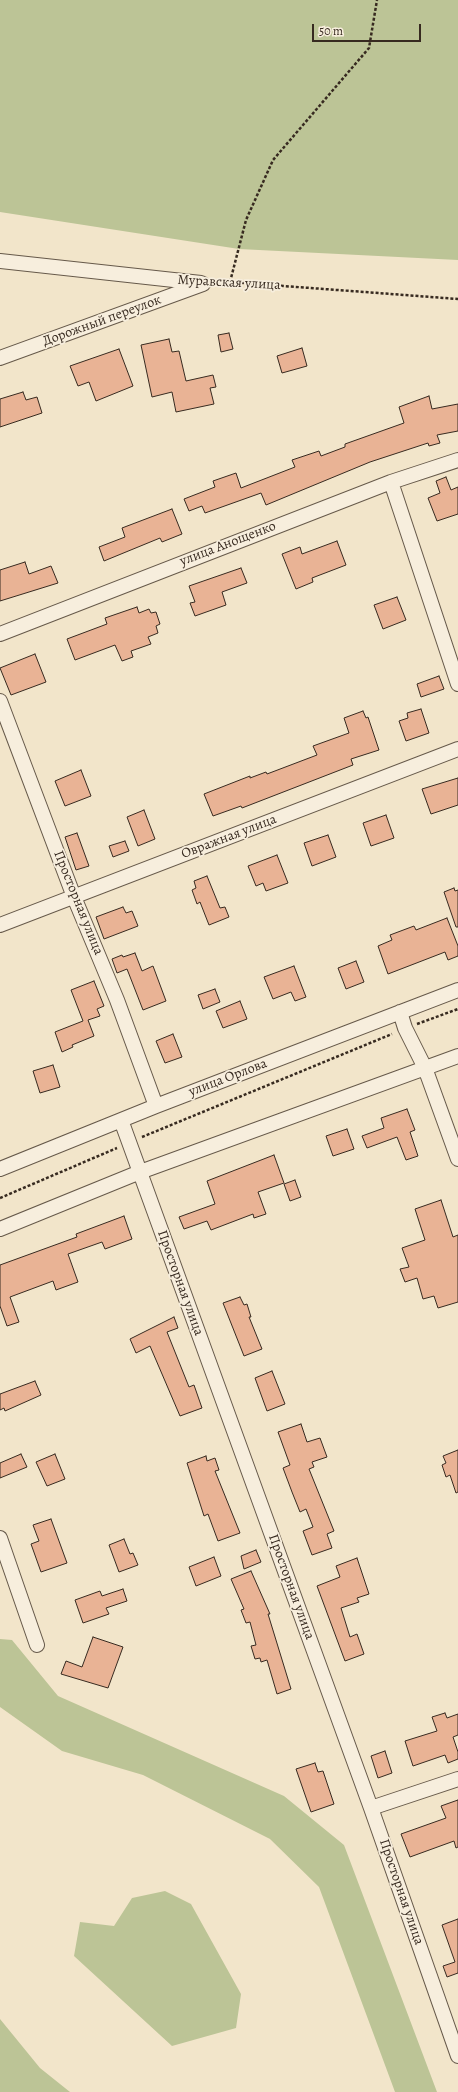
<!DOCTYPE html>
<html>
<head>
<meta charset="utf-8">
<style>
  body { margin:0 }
  #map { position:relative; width:458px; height:2092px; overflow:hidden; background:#f2e5ca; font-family:Alegreya,serif }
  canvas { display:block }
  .scale { position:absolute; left:312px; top:24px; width:109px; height:18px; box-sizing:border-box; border:2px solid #372a20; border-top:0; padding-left:5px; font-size:12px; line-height:14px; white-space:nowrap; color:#372a20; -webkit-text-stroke:3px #f7eedd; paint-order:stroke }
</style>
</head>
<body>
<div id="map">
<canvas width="458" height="2092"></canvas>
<div class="scale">50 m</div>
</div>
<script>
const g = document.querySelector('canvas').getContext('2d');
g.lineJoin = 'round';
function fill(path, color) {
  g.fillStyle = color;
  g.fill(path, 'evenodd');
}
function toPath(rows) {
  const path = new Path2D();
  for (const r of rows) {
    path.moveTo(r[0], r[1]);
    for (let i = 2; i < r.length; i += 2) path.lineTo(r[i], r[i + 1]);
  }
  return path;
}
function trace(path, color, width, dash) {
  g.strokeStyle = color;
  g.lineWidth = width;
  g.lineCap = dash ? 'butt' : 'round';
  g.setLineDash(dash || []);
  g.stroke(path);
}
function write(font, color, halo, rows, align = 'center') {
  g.font = font + ' Alegreya,serif';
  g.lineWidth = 3.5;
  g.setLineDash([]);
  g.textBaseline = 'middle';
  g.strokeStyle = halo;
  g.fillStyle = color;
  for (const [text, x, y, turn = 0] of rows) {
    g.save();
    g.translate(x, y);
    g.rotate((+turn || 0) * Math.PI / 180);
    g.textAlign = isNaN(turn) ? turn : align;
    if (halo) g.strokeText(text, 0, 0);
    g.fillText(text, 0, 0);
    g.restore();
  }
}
const green = toPath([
  [0,0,458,0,458,260,239,249,0,212],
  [0,1639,12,1640,58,1696,284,1796,344,1845,437,2092,395,2092,319,1887,270,1839,143,1775,62,1751,0,1707],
  [165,1891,191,1904,241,1994,236,2028,172,2046,74,1956,80,1922,114,1926,132,1898],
  [0,2019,40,2068,70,2092,0,2092]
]);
const building = toPath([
  [229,333,233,349,221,352,218,335,229,333],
  [169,339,172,352,179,351,186,381,213,375,216,387,210,388,214,404,176,412,172,392,152,397,141,345,169,339],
  [302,348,307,366,282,373,277,356,302,348],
  [119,349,133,386,96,401,89,382,78,386,70,366,119,349],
  [23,392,26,400,37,397,42,413,0,427,0,399,23,392],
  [429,396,432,409,458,404,458,431,437,435,440,443,429,446,428,443,370,462,266,505,261,493,205,513,202,506,189,511,184,499,215,487,213,481,236,473,241,488,295,467,292,460,319,451,321,456,345,447,345,444,404,423,399,407,429,396],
  [446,477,451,490,458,487,458,514,437,521,428,498,440,493,436,481,446,477],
  [172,509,182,534,162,542,160,538,104,561,99,547,125,537,122,528,172,509],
  [337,541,346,565,312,578,313,582,296,589,282,554,300,547,302,554,337,541],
  [25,562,29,574,51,566,58,583,0,601,0,570,25,562],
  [241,568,247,583,222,592,226,605,195,616,190,603,195,602,189,586,241,568],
  [397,597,406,620,383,629,374,605,397,597],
  [137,607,139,613,149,609,151,613,156,612,160,624,156,626,158,633,148,637,151,644,131,651,133,657,122,661,115,645,75,660,67,639,107,624,105,618,137,607],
  [35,654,46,682,11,695,0,668,35,654],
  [439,676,444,689,421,697,417,684,439,676],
  [421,709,429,733,406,741,399,721,408,718,407,713,421,709],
  [363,711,366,718,368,717,379,750,351,759,353,765,242,808,241,806,213,816,204,794,250,776,250,778,266,772,267,774,317,755,313,746,349,733,344,718,363,711],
  [81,770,91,796,65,806,55,781,81,770],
  [458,778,458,805,431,814,422,789,458,778],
  [144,810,155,839,138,846,127,817,144,810],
  [386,815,394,838,371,846,363,823,386,815],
  [77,833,89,866,76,870,65,837,77,833],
  [328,835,336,857,312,866,304,843,328,835],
  [125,841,129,851,113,857,109,846,125,841],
  [277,855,288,883,266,891,263,883,256,886,248,866,277,855],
  [207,876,220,908,225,907,229,917,209,925,200,902,197,904,192,890,196,888,194,881,207,876],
  [454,888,455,891,458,890,458,927,456,927,444,892,454,888],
  [123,907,126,913,132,911,138,926,104,939,96,917,123,907],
  [447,918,458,946,458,956,448,960,445,952,388,974,378,946,392,940,390,935,414,926,416,930,447,918],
  [135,953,142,971,153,966,166,1001,143,1010,127,969,117,973,112,959,122,955,123,957,135,953],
  [356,961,364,982,346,989,338,968,356,961],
  [294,966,306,997,295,1001,291,992,273,999,264,977,294,966],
  [94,981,104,1006,97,1009,100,1016,88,1020,94,1036,72,1045,73,1047,62,1052,55,1032,83,1021,71,990,94,981],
  [215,989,220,1002,203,1009,198,995,215,989],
  [240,1001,247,1019,223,1028,216,1011,240,1001],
  [173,1034,182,1057,165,1063,156,1041,173,1034],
  [53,1065,60,1087,40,1093,33,1071,53,1065],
  [407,1109,415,1130,410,1132,418,1156,406,1160,397,1137,367,1148,362,1136,384,1128,381,1118,407,1109],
  [347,1129,354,1149,333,1156,326,1136,347,1129],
  [274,1155,284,1183,258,1192,266,1214,254,1218,253,1214,211,1230,207,1221,184,1229,179,1217,215,1204,207,1181,274,1155],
  [295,1180,301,1197,290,1201,284,1184,295,1180],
  [441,1200,453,1237,458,1235,458,1302,438,1308,434,1296,423,1299,417,1278,405,1282,400,1269,409,1267,402,1248,425,1240,415,1209,441,1200],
  [124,1216,132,1239,105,1249,102,1242,68,1254,78,1282,56,1290,53,1281,10,1297,19,1322,7,1326,0,1306,0,1265,77,1237,76,1234,124,1216],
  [240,1297,244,1305,247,1304,251,1317,249,1317,262,1349,244,1356,223,1303,240,1297],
  [174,1317,178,1328,167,1332,189,1387,194,1385,202,1408,180,1416,150,1346,136,1353,130,1339,174,1317],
  [272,1371,285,1404,267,1411,255,1378,272,1371],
  [35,1381,41,1395,5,1411,4,1408,0,1410,0,1394,35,1381],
  [301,1424,307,1442,320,1438,327,1457,312,1462,314,1467,309,1469,334,1531,327,1534,332,1548,312,1555,303,1531,313,1527,306,1509,300,1512,292,1492,283,1468,290,1465,278,1432,301,1424],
  [458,1450,458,1492,456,1493,450,1475,446,1477,442,1465,446,1463,443,1456,458,1450],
  [21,1454,27,1467,0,1478,0,1463,21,1454],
  [55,1454,65,1479,47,1486,36,1462,55,1454],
  [206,1456,207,1461,215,1458,219,1470,215,1471,240,1533,218,1541,208,1514,204,1516,187,1463,206,1456],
  [51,1519,67,1563,41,1572,31,1544,39,1541,33,1525,51,1519],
  [124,1539,130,1554,133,1553,138,1565,119,1572,109,1545,124,1539],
  [256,1550,261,1562,244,1569,241,1556,256,1550],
  [214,1557,221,1576,196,1586,189,1567,214,1557],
  [357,1558,369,1594,357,1598,359,1602,341,1608,350,1637,357,1634,364,1654,345,1661,317,1586,340,1577,336,1566,357,1558],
  [251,1571,270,1614,268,1614,291,1689,277,1694,267,1660,261,1662,260,1658,255,1659,251,1646,256,1645,250,1622,246,1623,241,1610,244,1609,231,1579,251,1571],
  [123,1589,127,1601,106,1608,109,1614,83,1623,75,1600,100,1591,102,1596,123,1589],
  [93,1637,123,1647,108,1688,61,1674,66,1661,82,1667,93,1637],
  [445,1713,447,1718,458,1714,458,1735,453,1737,458,1752,458,1759,448,1763,445,1755,413,1766,405,1741,437,1731,432,1717,445,1713],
  [385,1751,392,1773,378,1778,371,1756,385,1751],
  [315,1763,318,1772,323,1771,334,1804,311,1812,296,1769,315,1763],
  [458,1800,458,1847,456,1848,454,1841,410,1857,401,1834,446,1818,441,1806,458,1800],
  [458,1919,458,1973,447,1977,443,1966,455,1962,442,1925,458,1919]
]);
const path = toPath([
  [230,282,246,220,273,160,369,48,377,0],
  [216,283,230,282,458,299],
  [417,1024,458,1009],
  [142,1137,392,1034],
  [0,1198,117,1148]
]);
const minor = toPath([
  [0,261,201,283],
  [0,358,203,284],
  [391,482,458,684],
  [0,634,391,482,458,460],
  [0,701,74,897,117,1000,156,1106],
  [0,925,458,749],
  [400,1012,405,1028,425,1068,458,1159],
  [121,1120,371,1808,458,2056],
  [0,1169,156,1106,458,990],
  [0,1229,140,1172,458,1056],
  [0,1538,37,1645],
  [371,1808,458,1779]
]);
const streetNames = [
  ["Муравская улица",229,283,3],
  ["Дорожный переулок",102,321,-20],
  ["улица Анощенко",228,544,-21],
  ["Овражная улица",229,837,-21],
  ["Просторная улица",78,903,68],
  ["улица Орлова",228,1078,-21],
  ["Просторная улица",180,1283,70],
  ["Просторная улица",291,1587,70],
  ["Просторная улица",401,1892,71]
];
fill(green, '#bcc496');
fill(building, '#e9b395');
trace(building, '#372a20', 1);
trace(minor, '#66594a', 16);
trace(path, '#372a20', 2.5, [3, 2]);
trace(minor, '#f7eedd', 14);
write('14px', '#372a20', '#f7eedd', streetNames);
</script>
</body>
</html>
